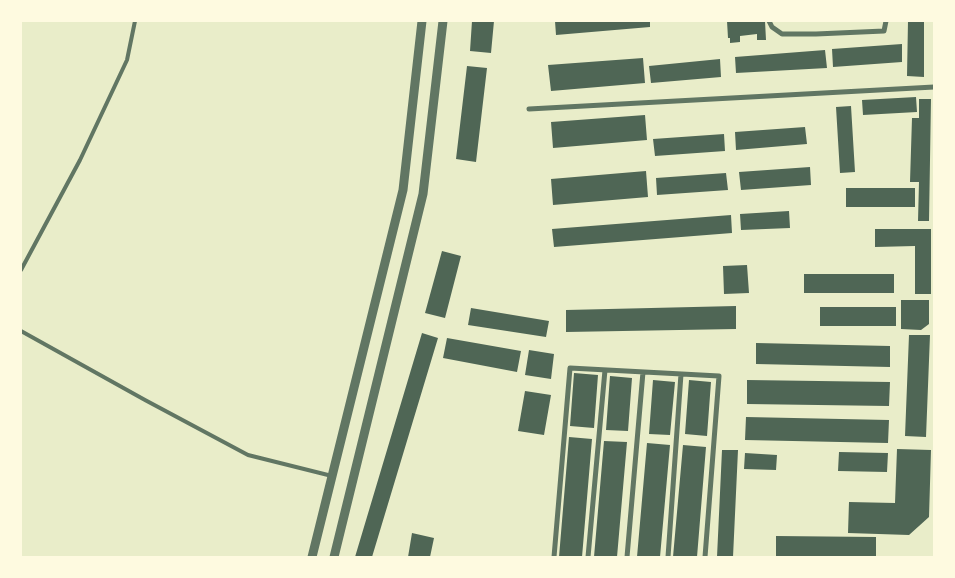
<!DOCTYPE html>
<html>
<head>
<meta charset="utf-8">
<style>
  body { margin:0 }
  #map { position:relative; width:955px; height:578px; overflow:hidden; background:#e9edc9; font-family:Jost,sans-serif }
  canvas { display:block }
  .frame { position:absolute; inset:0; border:22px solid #fefae0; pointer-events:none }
</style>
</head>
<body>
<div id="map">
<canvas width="955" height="578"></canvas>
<div class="frame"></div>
</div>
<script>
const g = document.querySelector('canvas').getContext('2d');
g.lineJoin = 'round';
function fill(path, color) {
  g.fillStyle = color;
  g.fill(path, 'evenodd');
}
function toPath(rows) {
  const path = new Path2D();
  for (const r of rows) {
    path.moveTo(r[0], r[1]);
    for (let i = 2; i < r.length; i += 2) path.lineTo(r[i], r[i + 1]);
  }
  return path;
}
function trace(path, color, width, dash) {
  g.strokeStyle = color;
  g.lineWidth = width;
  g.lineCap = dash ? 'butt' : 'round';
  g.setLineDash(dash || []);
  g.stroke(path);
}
const building = toPath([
  [472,21,494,21,491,53,470,51],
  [555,21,650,21,650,27,556,35],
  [727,21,765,21,766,40,757,40,757,34,740,36,740,42,730,43,730,38,728,38],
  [908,21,924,21,924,77,907,76],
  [902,44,902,62,833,67,832,49],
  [825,50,827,68,736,73,735,57],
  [643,58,645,83,551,91,548,65],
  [720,59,721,77,651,83,649,66],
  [467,66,487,68,476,162,456,159],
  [916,97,917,112,863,115,862,100],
  [919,99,931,99,929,221,918,221,919,182,910,182,912,118,919,118],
  [851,106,855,172,840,173,836,107],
  [645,115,647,140,553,148,551,122],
  [805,127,807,144,736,150,735,132],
  [724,134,725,151,655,156,653,139],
  [810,167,811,185,741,190,739,172],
  [646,171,648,197,553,205,551,179],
  [726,173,728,190,657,195,656,178],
  [846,188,915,188,915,207,846,207],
  [789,211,790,228,741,230,740,214],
  [731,215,732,233,554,247,552,229],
  [875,229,931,229,931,294,915,294,915,246,875,247],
  [442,251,461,256,445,318,425,313],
  [747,265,749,293,724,294,723,266],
  [804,274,894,274,894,293,804,293],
  [901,300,929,300,929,324,921,330,901,329],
  [736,306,736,329,566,332,566,310],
  [820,307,896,307,896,326,820,326],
  [471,308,549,321,546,337,468,325],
  [422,333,438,338,372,557,355,557],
  [909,335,930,335,926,437,905,436],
  [447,338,521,351,517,372,443,358],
  [756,343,890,346,890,367,756,364],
  [529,350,554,354,551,379,525,375],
  [574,373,598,375,594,428,570,426],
  [610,376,632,378,628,431,606,430],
  [653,380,675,382,670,435,649,434],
  [689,380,711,382,707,436,685,434],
  [747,380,890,382,889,406,747,404],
  [525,391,551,395,544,435,518,431],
  [746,417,889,420,888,443,745,440],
  [569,437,592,439,582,557,559,557],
  [604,441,627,442,617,557,594,557],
  [647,443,670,445,660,557,637,557],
  [683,445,706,447,697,557,673,557],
  [897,449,931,450,929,517,909,535,848,533,849,502,895,503],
  [722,450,738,450,733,557,717,557],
  [839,452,888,453,887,472,838,471],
  [745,453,777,455,776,470,744,469],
  [412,533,434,538,430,557,408,557],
  [776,536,876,537,876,557,776,557]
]);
const service = toPath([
  [21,270,80,160,127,60,135,21],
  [21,331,145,400,248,455,332,476]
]);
const minor = toPath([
  [769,21,772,27,782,34,816,34,884,31,886,21],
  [529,109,934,87],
  [554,557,570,368,719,376,705,557],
  [588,557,605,370],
  [627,557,643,372],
  [668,557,681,374]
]);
const tertiary = toPath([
  [312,557,403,190,422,21],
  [334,557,423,194,443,21]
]);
fill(building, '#4f6655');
trace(service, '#617663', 4);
trace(minor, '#617663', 5);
trace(tertiary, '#617663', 9);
</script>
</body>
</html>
